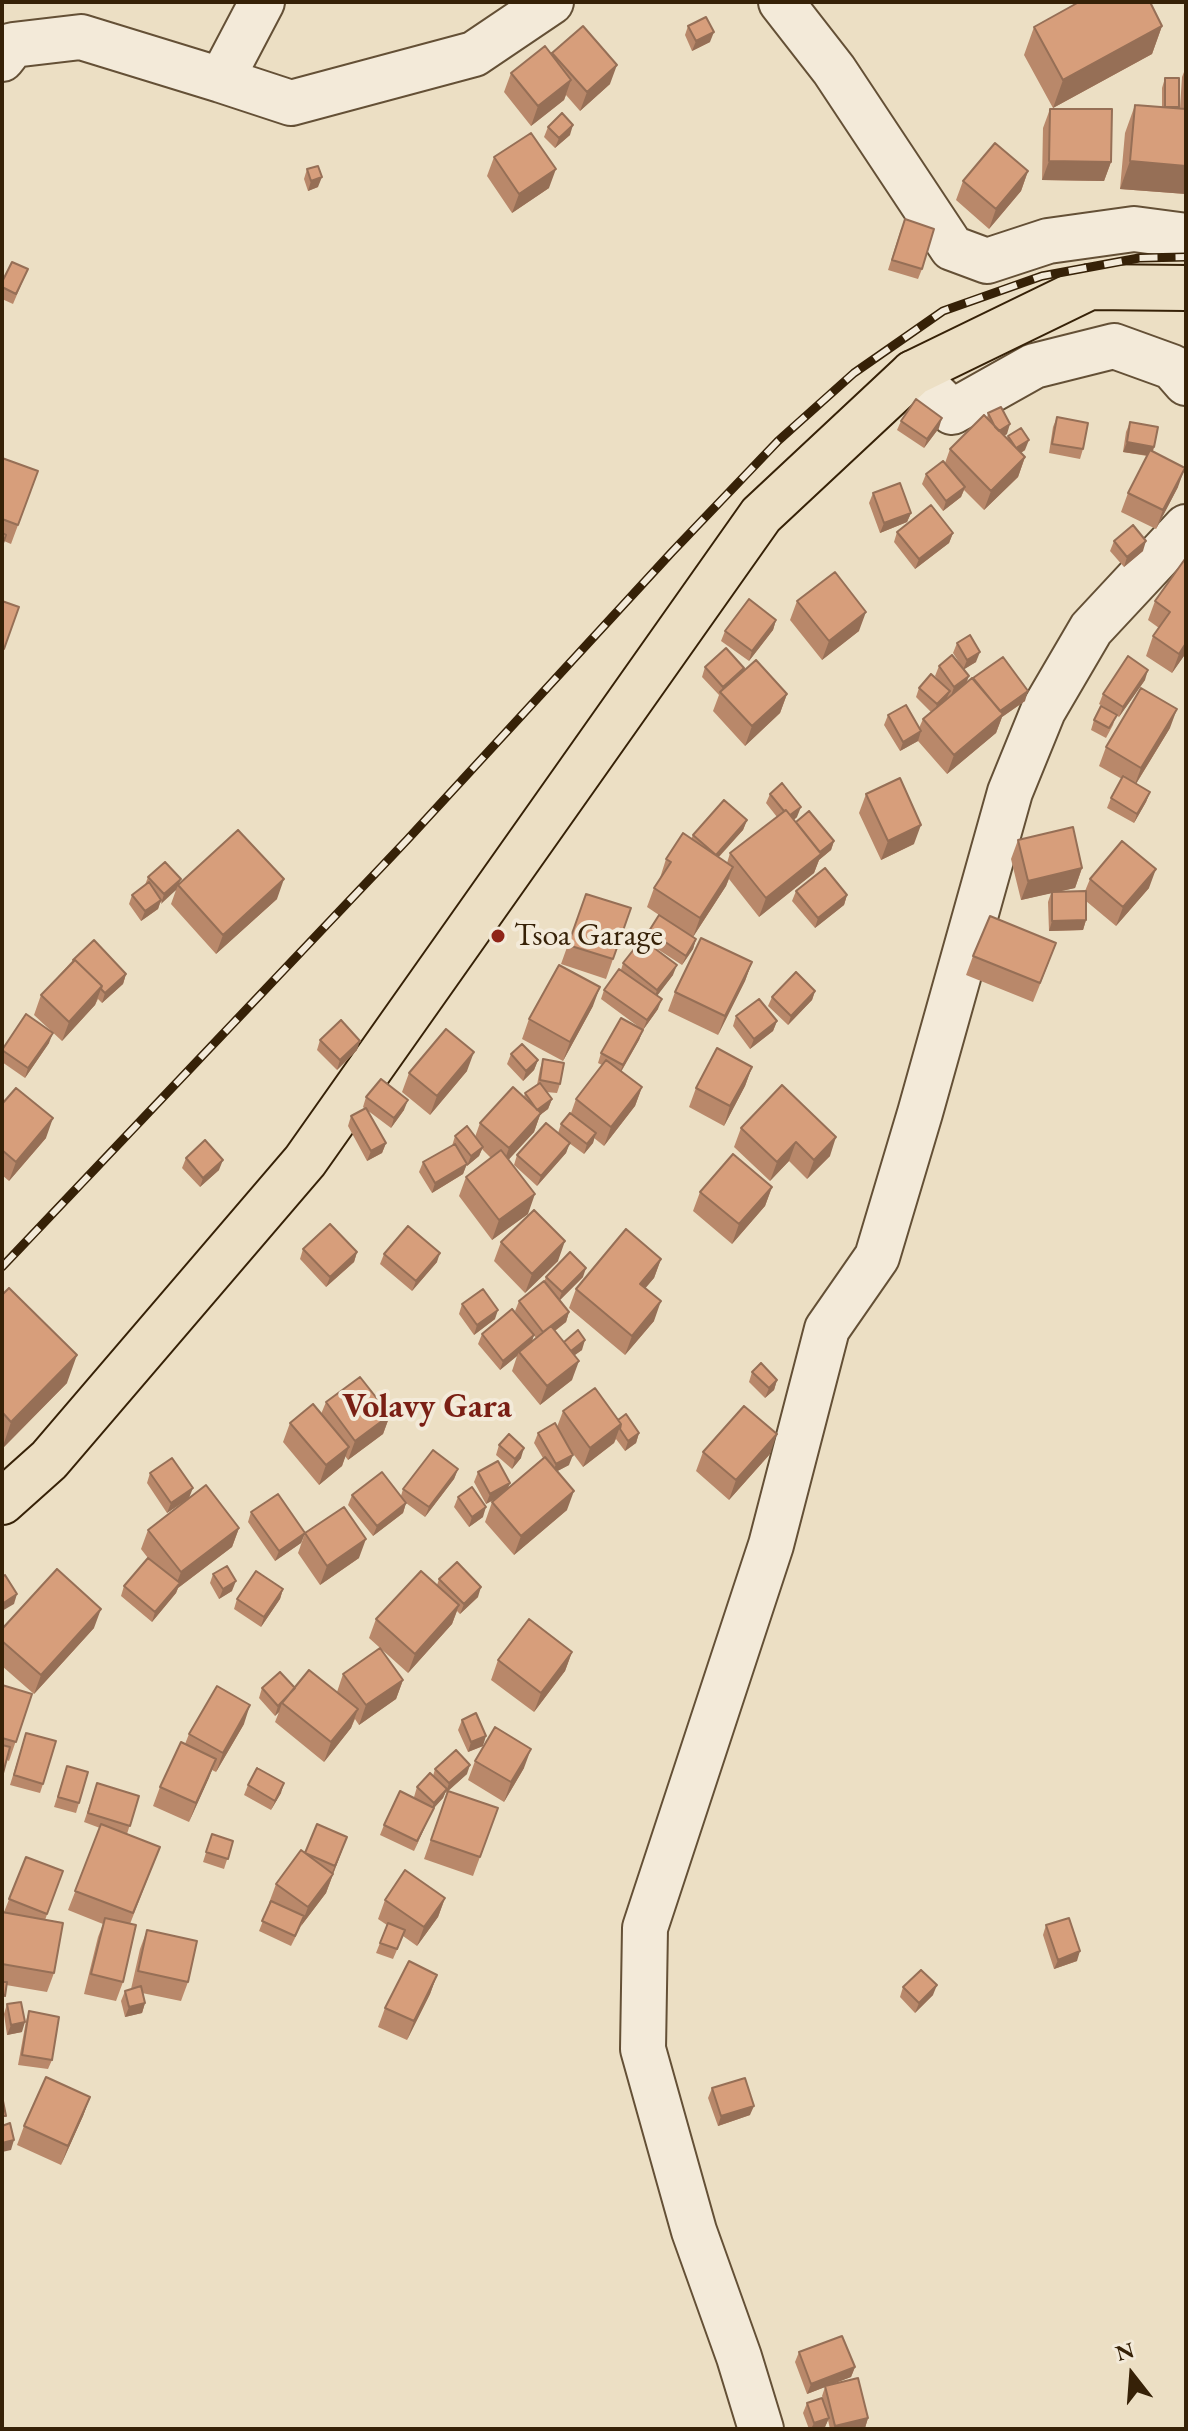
<!DOCTYPE html>
<html>
<head>
<meta charset="utf-8">
<style>
  body { margin:0 }
  #map { position:relative; width:1188px; height:2431px; overflow:hidden; background:#ecdfc4; font-family:"EB Garamond",serif }
  canvas { display:block }
  .frame { position:absolute; inset:0; border:4px solid #362107; pointer-events:none }
  .north { position:absolute; left:1092px; top:2335px; width:80px; height:80px; -webkit-text-stroke:6px #f3ead9; paint-order:stroke; rotate:343deg; font-size:22px; font-weight:700; line-height:32px; text-align:center; color:#362107 }
  .north::after { content:''; display:block; margin:auto; width:28px; height:36px; background:#362107; clip-path:polygon(50% 0,100% 100%,50% 72%,0 100%) }
</style>
</head>
<body>
<div id="map">
<canvas width="1188" height="2431"></canvas>
<div class="frame"></div>
<div class="north">N</div>
</div>
<script>
const g = document.querySelector('canvas').getContext('2d');
g.lineJoin = 'round';
function toPath(rows) {
  const path = new Path2D();
  for (const r of rows) {
    path.moveTo(r[0], r[1]);
    for (let i = 2; i < r.length; i += 2) path.lineTo(r[i], r[i + 1]);
  }
  return path;
}
function trace(path, color, width, dash) {
  g.strokeStyle = color;
  g.lineWidth = width;
  g.lineCap = dash ? 'butt' : 'round';
  g.setLineDash(dash || []);
  g.stroke(path);
}
function fill(path, color) {
  g.fillStyle = color;
  g.fill(path, 'evenodd');
}
function write(font, color, halo, rows, align = 'center') {
  g.font = font + ' "EB Garamond",serif';
  g.lineWidth = 8;
  g.setLineDash([]);
  g.textBaseline = 'middle';
  g.strokeStyle = halo;
  g.fillStyle = color;
  for (const [text, x, y, turn = 0] of rows) {
    g.save();
    g.translate(x, y);
    g.rotate((+turn || 0) * Math.PI / 180);
    g.textAlign = isNaN(turn) ? turn : align;
    if (halo) g.strokeText(text, 0, 0);
    g.fillText(text, 0, 0);
    g.restore();
  }
}
const minor = toPath([
  [262,2,221,80,291,103,474,54,551,2],
  [781,2,834,70,952,248,987,261,1048,241,1134,229,1186,236],
  [2,59,13,45,81,37,221,80],
  [913,373,952,412,1034,366,1114,346,1172,367,1186,383],
  [761,2429,739,2357,694,2231,643,2049,645,1928,771,1545,827,1329,877,1257,920,1113,1010,792,1043,711,1091,629,1186,527]
]);
const major = toPath([
  [2,1502,49,1460,305,1161,761,515,913,373,1090,287,1186,288]
]);
const rail = toPath([
  [2,1267,407,840,672,552,778,441,854,373,943,311,1042,276,1139,258,1186,257]
]);
const wall = toPath([
  [688,26,710,42,692,51,685,35],
  [1162,26,1152,54,1053,108,1024,55,1034,27],
  [552,53,610,84,580,111,566,95,564,100,531,126,504,92,511,73,552,55],
  [1186,67,1186,194,1120,189,1125,133,1135,105,1162,107,1162,88,1165,78,1180,108,1182,77],
  [1050,109,1111,162,1104,181,1042,180,1043,128],
  [548,127,570,135,555,148,544,137],
  [494,157,549,188,512,213,487,176],
  [307,169,318,187,308,191,304,179],
  [1028,171,1021,191,989,229,956,200,963,181],
  [901,229,922,269,918,279,888,270],
  [28,269,13,304,2,299,2,282],
  [988,413,1007,434,1004,436,1007,438,1008,436,1025,450,1021,453,1025,457,1018,477,984,510,964,490,961,497,943,511,922,484,926,474,945,463,950,449,987,418],
  [1057,417,1083,449,1080,459,1049,453,1053,427],
  [901,421,939,428,924,448,897,430],
  [1130,422,1154,447,1153,451,1178,487,1156,529,1121,512,1128,493,1147,456,1123,452,1126,432],
  [2,458,38,471,11,544,4,541,2,547],
  [873,493,911,513,907,522,880,533,869,503],
  [897,532,953,533,949,543,915,569,894,542],
  [1114,541,1143,551,1124,567,1110,551],
  [1186,559,1186,653,1172,673,1146,656,1153,636,1159,628,1148,620,1155,601],
  [797,601,859,631,822,660,790,620],
  [776,620,773,630,749,661,721,641,725,631],
  [957,643,976,662,964,669,969,676,966,682,1025,701,1002,717,996,733,947,774,918,741,900,751,884,725,888,715,919,728,923,719,931,712,916,697,919,688,939,681,935,676,939,666,962,667,953,653],
  [705,667,744,668,743,672,787,694,780,713,745,746,713,711,719,695,702,677],
  [1145,680,1119,717,1116,715,1113,725,1106,738,1091,730,1094,720,1115,714,1099,704,1103,694],
  [1170,728,1136,784,1150,792,1146,802,1134,823,1107,808,1111,798,1122,779,1099,766,1106,747],
  [770,794,797,817,794,820,796,822,834,841,831,850,819,860,814,873,759,917,729,879,726,886,693,937,696,939,693,949,682,965,645,941,649,931,659,915,647,907,654,888,660,878,666,859,691,839,693,835,747,820,743,830,719,857,727,863,730,853,777,817,766,803],
  [866,794,914,844,881,860,859,813],
  [1018,840,1082,868,1075,888,1056,892,1085,891,1090,879,1149,888,1116,926,1086,901,1086,920,1083,930,1049,931,1048,902,1051,893,1021,900,1011,859],
  [148,877,179,883,277,899,216,954,171,904,176,890,160,903,158,909,141,921,129,904,132,895,145,885],
  [796,891,847,895,844,905,815,928,792,901],
  [586,894,631,908,606,979,561,964],
  [973,956,1049,962,1033,1002,966,975],
  [73,960,126,974,123,984,102,1003,98,999,95,1005,62,1041,34,1015,41,995],
  [752,962,745,981,718,1035,668,1011,675,992],
  [623,963,673,975,657,995,658,1009,643,1030,601,999,604,990,621,970],
  [815,991,812,1000,788,1025,768,1006,772,997],
  [593,1006,563,1061,522,1039,529,1019],
  [736,1016,777,1021,773,1031,750,1049,733,1026],
  [643,1030,639,1040,621,1072,642,1087,635,1106,604,1146,594,1138,593,1143,584,1154,569,1143,566,1153,537,1186,514,1165,517,1155,558,1133,561,1124,571,1113,576,1099,602,1065,598,1063,601,1053],
  [320,1040,357,1050,337,1070,317,1050],
  [49,1043,25,1078,2,1062,2,1049],
  [511,1054,538,1060,534,1070,523,1081,507,1064],
  [543,1059,560,1084,557,1093,546,1092,552,1099,548,1109,540,1115,534,1132,508,1160,528,1214,492,1240,459,1196,466,1177,491,1158,482,1149,479,1156,467,1166,466,1165,463,1174,432,1193,419,1172,423,1162,452,1146,455,1136,475,1137,480,1123,524,1097,525,1093,537,1085,540,1069],
  [752,1067,745,1086,724,1126,689,1107,696,1088],
  [467,1071,430,1115,402,1092,409,1073],
  [782,1085,830,1156,807,1179,789,1161,770,1181,734,1147,741,1128],
  [366,1097,404,1110,391,1128,367,1110,386,1143,382,1153,367,1161,348,1126,351,1116,365,1109,363,1107],
  [2,1104,46,1138,9,1181,2,1175],
  [186,1158,219,1170,200,1187,182,1168],
  [772,1187,765,1206,732,1244,693,1211,700,1192],
  [501,1242,558,1261,525,1293,494,1261],
  [303,1249,357,1252,354,1262,326,1287,300,1259],
  [384,1254,437,1262,412,1291,380,1264],
  [661,1259,654,1278,645,1288,654,1321,625,1355,569,1308,576,1289],
  [546,1277,583,1277,560,1300,569,1312,566,1322,555,1331,564,1342,582,1350,574,1355,572,1380,540,1405,512,1371,517,1356,500,1370,478,1344,482,1334,532,1341,536,1338,515,1311,519,1301,544,1282],
  [2,1295,67,1383,2,1449],
  [462,1304,495,1319,474,1335,459,1314],
  [752,1372,777,1380,774,1390,765,1398,749,1382],
  [326,1402,390,1415,383,1434,348,1460,345,1456,342,1466,319,1485,283,1442,290,1423,321,1414],
  [563,1411,618,1420,639,1433,636,1443,625,1451,616,1439,614,1443,583,1467,568,1447,569,1465,557,1471,567,1510,514,1555,485,1522,492,1502,499,1497,486,1504,474,1482,478,1472,510,1483,507,1489,543,1458,534,1443,538,1433,557,1427],
  [499,1445,521,1458,512,1469,496,1455],
  [703,1452,770,1454,729,1500,696,1471],
  [458,1469,454,1479,425,1517,406,1503,403,1513,373,1536,348,1505,352,1495,401,1496,403,1489],
  [150,1473,239,1528,232,1547,178,1588,176,1593,152,1622,121,1596,124,1586,148,1558,141,1549,148,1530,188,1499,167,1513,147,1483],
  [458,1497,483,1517,469,1527,454,1507],
  [251,1512,305,1533,301,1543,275,1561,248,1522],
  [305,1533,359,1558,320,1585,298,1553],
  [213,1574,232,1591,219,1599,210,1583],
  [439,1579,478,1597,460,1614,457,1611,452,1624,408,1673,369,1638,376,1619,437,1585],
  [283,1589,280,1599,261,1627,234,1609,237,1599],
  [94,1628,34,1694,2,1666,2,1629],
  [572,1652,565,1671,534,1712,491,1680,498,1660],
  [343,1674,403,1680,396,1699,359,1725,355,1719,351,1728,324,1762,275,1722,279,1712,275,1716,259,1698,262,1688,295,1688,337,1692],
  [2,1685,32,1694,9,1761,7,1760,2,1777],
  [462,1720,483,1746,468,1752,458,1730],
  [244,1724,216,1772,212,1770,189,1822,153,1806,160,1787,185,1744,189,1734],
  [26,1733,43,1784,40,1793,10,1785],
  [475,1761,524,1768,504,1802,468,1780],
  [67,1766,79,1803,76,1813,54,1807],
  [435,1769,467,1774,445,1793,443,1798,433,1809,414,1851,380,1835,384,1825,416,1799,414,1797,417,1787,433,1776],
  [97,1783,139,1796,127,1834,160,1847,130,1924,123,1982,116,2001,84,1994,98,1937,103,1924,68,1910,100,1828,84,1822],
  [248,1785,281,1793,271,1810,244,1795],
  [448,1791,498,1808,473,1876,424,1859],
  [212,1834,233,1841,224,1869,203,1862],
  [347,1837,326,1893,301,1926,291,1946,259,1931,270,1903,269,1903,276,1884,305,1853],
  [26,1857,63,1871,45,1920,54,1973,47,1992,6,1985,2,2003,2,1912,4,1912],
  [445,1898,438,1917,417,1946,403,1936,393,1959,376,1953,387,1925,378,1919,385,1900],
  [1046,1925,1077,1961,1054,1969,1043,1935],
  [147,1930,188,1982,181,2001,142,1993,145,2003,142,2013,125,2017,121,2001,125,1991,131,1989,140,1949],
  [437,1975,430,1994,407,2040,378,2027,385,2008],
  [903,1987,933,1995,915,2013,900,1997],
  [7,2004,22,2032,7,2035,4,2014],
  [29,2011,52,2060,48,2069,18,2065,26,2021],
  [712,2088,750,2115,718,2126,708,2098],
  [90,2097,83,2116,61,2165,17,2145,24,2126],
  [799,2352,855,2367,851,2377,832,2384,868,2418,865,2428,830,2429,828,2420,825,2427,821,2429,809,2429,803,2413,807,2403,823,2399,822,2396,825,2387,807,2394,795,2362]
]);
const shadedWall = toPath([
  [1162,26,1152,54,1053,108,1063,80],
  [714,32,710,42,692,51,696,41],
  [617,65,610,84,580,111,587,92],
  [571,80,564,100,531,126,538,106],
  [573,125,570,135,555,148,559,138],
  [1049,161,1111,162,1104,181,1042,180],
  [1130,161,1186,166,1186,194,1120,189],
  [556,169,549,188,512,213,519,194],
  [1028,171,1021,191,989,229,996,209],
  [322,177,318,187,308,191,311,181],
  [942,418,939,428,924,448,927,439],
  [1010,424,1007,434,994,441,998,431],
  [1029,440,1025,450,1013,458,1016,448],
  [1127,442,1154,447,1151,456,1123,452],
  [1025,457,1018,477,984,510,991,491],
  [1185,468,1178,487,1156,529,1163,510],
  [965,487,961,497,943,511,946,501],
  [911,513,907,522,880,533,884,523],
  [953,533,949,543,915,569,919,559],
  [1146,541,1143,551,1124,567,1127,557],
  [866,612,859,631,822,660,829,641],
  [776,620,773,630,749,661,752,651],
  [1186,643,1186,653,1172,673,1179,654],
  [980,652,976,662,963,670,967,660],
  [744,668,741,677,721,693,723,687],
  [1148,670,1145,680,1119,717,1123,707],
  [969,676,965,686,951,696,954,687],
  [950,691,946,700,934,714,937,704],
  [1028,691,1025,701,1002,717,996,733,947,774,954,755,998,713],
  [787,694,780,713,745,746,752,726],
  [1177,709,1170,728,1134,787,1141,768],
  [921,731,918,741,900,751,903,742],
  [1150,792,1146,802,1134,823,1137,814],
  [801,807,797,817,784,827,788,817],
  [747,820,743,830,712,864,716,855],
  [921,825,914,844,881,860,888,841],
  [834,841,831,850,819,860,814,873,759,917,766,898],
  [733,867,726,886,693,937,700,918],
  [1082,868,1075,888,1021,900,1028,881],
  [1156,869,1149,888,1116,926,1123,907],
  [181,879,176,890,161,904,164,894],
  [284,879,277,899,216,954,223,935],
  [847,895,844,905,815,928,818,918],
  [161,900,158,909,141,921,145,911],
  [1086,920,1083,930,1049,931,1052,921],
  [696,939,693,949,682,965,686,956],
  [752,962,745,981,718,1035,725,1016],
  [677,965,673,975,654,1000,657,990],
  [126,974,123,984,102,1003,105,993],
  [102,986,95,1005,62,1041,69,1022],
  [600,987,593,1006,563,1061,570,1042],
  [815,991,812,1000,788,1025,791,1016],
  [662,999,658,1009,643,1030,647,1020],
  [777,1021,773,1031,750,1049,754,1039],
  [643,1030,639,1040,619,1075,623,1065],
  [53,1033,49,1043,25,1078,28,1068],
  [360,1041,357,1050,337,1070,340,1060],
  [474,1052,467,1071,430,1115,437,1096],
  [538,1060,534,1070,523,1081,526,1071],
  [752,1067,745,1086,724,1126,730,1106],
  [642,1087,635,1106,604,1146,611,1127],
  [552,1099,548,1109,540,1115,534,1132,502,1167,509,1148,537,1110],
  [408,1100,404,1110,391,1128,394,1118],
  [53,1118,46,1138,9,1181,16,1162],
  [596,1133,593,1143,584,1154,587,1144],
  [836,1137,830,1156,807,1179,814,1160],
  [796,1142,789,1161,770,1181,777,1162],
  [386,1143,382,1153,367,1161,371,1151],
  [570,1143,566,1153,537,1186,541,1176],
  [483,1147,479,1156,467,1166,471,1156],
  [223,1160,219,1170,200,1187,203,1178],
  [467,1164,463,1174,432,1193,435,1183],
  [772,1187,765,1206,732,1244,739,1224],
  [535,1194,528,1214,492,1240,499,1220],
  [565,1241,558,1261,525,1293,532,1274],
  [357,1252,354,1262,326,1287,330,1277],
  [440,1253,437,1262,412,1291,416,1281],
  [661,1259,654,1278,633,1303,640,1284],
  [586,1268,583,1277,558,1302,562,1292],
  [661,1301,654,1321,625,1355,632,1336],
  [498,1310,495,1319,474,1335,477,1325],
  [569,1312,566,1322,540,1342,544,1332],
  [534,1335,531,1345,519,1352,517,1356,500,1370,503,1361],
  [585,1340,582,1350,564,1363,568,1353],
  [77,1355,67,1383,2,1449,11,1422],
  [579,1361,572,1380,540,1405,547,1386],
  [777,1380,774,1390,765,1398,769,1388],
  [390,1415,383,1434,348,1460,355,1441],
  [621,1424,614,1443,583,1467,590,1448],
  [639,1433,636,1443,625,1451,628,1441],
  [777,1434,770,1454,729,1500,736,1480],
  [349,1447,342,1466,319,1485,326,1465],
  [524,1448,521,1458,512,1469,515,1459],
  [573,1455,569,1465,552,1474,556,1464],
  [458,1469,454,1479,425,1517,429,1507],
  [510,1483,506,1493,486,1504,490,1494],
  [193,1488,189,1498,167,1513,171,1503],
  [574,1491,567,1510,514,1555,521,1536],
  [406,1503,403,1513,373,1536,377,1526],
  [486,1507,483,1517,469,1527,472,1517],
  [239,1528,232,1547,178,1588,176,1593,152,1622,155,1612,174,1590,181,1572],
  [305,1533,301,1543,275,1561,279,1551],
  [366,1539,359,1558,320,1585,327,1566],
  [236,1581,232,1591,219,1599,223,1589],
  [481,1587,478,1597,460,1614,464,1604],
  [283,1589,280,1599,261,1627,264,1617],
  [17,1594,14,1604,2,1611,2,1604],
  [459,1605,452,1624,408,1673,415,1654],
  [101,1609,94,1628,34,1694,41,1675],
  [572,1652,565,1671,534,1712,541,1693],
  [403,1680,396,1699,359,1725,366,1705],
  [282,1703,279,1712,275,1716,278,1706],
  [250,1705,244,1724,216,1772,223,1753],
  [358,1709,351,1728,324,1762,331,1742],
  [486,1736,483,1746,468,1752,471,1742],
  [531,1749,524,1768,504,1802,511,1782],
  [216,1759,209,1778,189,1822,196,1803],
  [470,1765,467,1774,446,1793,449,1783],
  [284,1783,281,1793,271,1810,275,1801],
  [447,1789,443,1798,433,1809,414,1851,434,1803],
  [347,1837,326,1893,301,1926,308,1907,331,1875],
  [445,1898,438,1917,417,1946,424,1927],
  [1080,1951,1077,1961,1054,1969,1058,1960],
  [437,1975,430,1994,407,2040,414,2021],
  [937,1985,933,1995,915,2013,919,2003],
  [145,2003,142,2013,125,2017,129,2007],
  [25,2022,22,2032,7,2035,11,2025],
  [90,2097,83,2116,61,2165,68,2146],
  [754,2106,750,2115,718,2126,721,2116],
  [14,2140,11,2150,2,2152,2,2143],
  [855,2367,851,2377,807,2394,811,2384],
  [829,2418,825,2427,821,2429,811,2429,814,2423],
  [868,2418,865,2428,834,2429,835,2426]
]);
const building = toPath([
  [1079,2,1150,2,1162,26,1063,80,1034,27,1079,2],
  [706,17,714,32,696,41,688,26,706,17],
  [583,26,617,65,587,92,552,53,583,26],
  [545,46,571,80,538,106,511,73,545,46],
  [1165,78,1179,78,1179,107,1165,107,1165,78],
  [1135,105,1186,109,1186,166,1130,161,1135,105],
  [1050,109,1112,109,1111,162,1049,161,1050,109],
  [562,113,573,125,559,138,548,127,562,113],
  [531,133,556,169,519,194,494,157,531,133],
  [995,143,1028,171,996,209,963,181,995,143],
  [318,166,322,177,311,181,307,169,318,166],
  [905,219,934,229,922,269,892,260,905,219],
  [12,262,28,269,16,294,2,287,2,282,12,262],
  [916,399,942,418,927,439,901,421,916,399],
  [1001,407,1010,424,999,431,995,427,988,413,1001,407],
  [984,415,1025,457,991,491,950,449,984,415],
  [1057,417,1088,423,1083,449,1052,444,1057,417],
  [1130,422,1158,427,1154,447,1127,442,1130,422],
  [1021,428,1029,440,1016,448,1008,436,1021,428],
  [1150,450,1185,468,1163,510,1128,493,1150,450],
  [2,458,38,471,18,525,2,519,2,458],
  [943,461,965,487,946,501,926,474,943,461],
  [900,483,911,513,884,523,873,493,900,483],
  [931,505,953,533,919,559,897,532,931,505],
  [1133,525,1146,541,1127,557,1114,541,1133,525],
  [2,533,6,535,2,546,2,533],
  [1185,559,1186,559,1186,643,1179,654,1153,636,1170,612,1155,601,1185,559],
  [835,572,866,612,829,641,797,601,835,572],
  [749,599,776,620,752,651,725,631,749,599],
  [2,601,19,607,4,649,2,648,2,601],
  [970,635,980,652,967,660,957,643,970,635],
  [726,648,744,668,723,687,705,667,726,648],
  [952,655,969,676,954,687,939,666,952,655],
  [1128,656,1148,670,1123,707,1103,694,1128,656],
  [1003,657,1028,691,1000,711,973,678,1003,657],
  [756,660,787,694,752,726,720,692,756,660],
  [931,674,950,691,937,704,919,688,931,674],
  [972,678,1003,714,954,755,923,719,972,678],
  [1141,688,1177,709,1141,768,1106,747,1141,688],
  [906,705,921,731,903,742,888,715,906,705],
  [1101,706,1117,715,1109,728,1094,720,1101,706],
  [1123,776,1150,792,1137,814,1111,798,1123,776],
  [900,778,921,825,888,841,866,794,900,778],
  [782,783,801,807,790,815,786,810,784,811,770,794,782,783],
  [724,800,747,820,716,855,693,835,724,800],
  [786,810,821,854,766,898,730,853,786,810],
  [809,811,834,841,820,852,796,822,809,811],
  [1073,827,1082,868,1028,881,1018,840,1073,827],
  [238,830,284,879,223,935,178,885,238,830],
  [683,833,733,867,700,918,654,888,671,862,666,859,683,833],
  [1122,841,1156,869,1123,907,1090,879,1122,841],
  [165,862,181,879,164,894,148,877,165,862],
  [825,868,847,895,818,918,796,891,825,868],
  [149,882,161,900,145,911,132,895,149,882],
  [1086,891,1086,920,1052,921,1052,892,1086,891],
  [586,894,631,908,613,959,568,945,586,894],
  [659,915,696,939,686,956,649,931,659,915],
  [990,916,1056,943,1040,983,973,956,990,916],
  [701,938,752,962,725,1016,675,992,701,938],
  [642,939,677,965,657,990,623,963,642,939],
  [94,940,126,974,105,993,101,989,102,986,75,960,73,960,94,940],
  [75,960,102,986,69,1022,41,995,75,960],
  [559,965,600,987,570,1042,529,1019,559,965],
  [619,969,662,999,647,1020,604,990,619,969],
  [796,972,815,991,791,1016,772,997,796,972],
  [759,999,777,1021,754,1039,736,1016,759,999],
  [26,1014,53,1033,28,1068,2,1050,26,1014],
  [621,1018,643,1030,623,1065,601,1053,621,1018],
  [341,1020,360,1041,340,1060,320,1040,341,1020],
  [446,1029,474,1052,437,1096,409,1073,446,1029],
  [522,1044,538,1060,526,1071,511,1054,522,1044],
  [717,1048,752,1067,730,1106,696,1088,717,1048],
  [543,1059,564,1063,560,1084,540,1080,543,1059],
  [606,1060,642,1087,611,1127,576,1099,606,1060],
  [381,1079,408,1100,394,1118,366,1097,381,1079],
  [540,1083,552,1099,537,1110,525,1093,540,1083],
  [782,1085,836,1137,814,1160,796,1142,777,1162,741,1128,782,1085],
  [513,1087,541,1113,509,1148,480,1123,513,1087],
  [16,1088,53,1118,16,1162,2,1150,2,1104,16,1088],
  [366,1108,386,1143,371,1151,351,1116,366,1108],
  [570,1113,596,1133,587,1144,561,1124,570,1113],
  [546,1123,570,1143,541,1176,517,1155,546,1123],
  [467,1126,483,1147,471,1156,455,1136,467,1126],
  [205,1140,223,1160,203,1178,186,1158,205,1140],
  [455,1144,467,1164,435,1183,423,1162,455,1144],
  [501,1150,535,1194,499,1220,466,1177,501,1150],
  [733,1154,772,1187,739,1224,700,1192,733,1154],
  [534,1210,565,1241,532,1274,501,1242,534,1210],
  [330,1224,357,1252,330,1277,303,1249,330,1224],
  [408,1226,440,1253,416,1281,384,1254,408,1226],
  [626,1229,661,1259,640,1284,661,1301,632,1336,576,1289,626,1229],
  [570,1252,586,1268,562,1292,546,1277,570,1252],
  [544,1281,569,1312,543,1332,519,1301,544,1281],
  [9,1288,77,1355,11,1422,2,1412,2,1295,9,1288],
  [483,1289,498,1310,477,1325,462,1304,483,1289],
  [512,1309,534,1335,503,1361,482,1334,512,1309],
  [551,1326,579,1361,547,1386,519,1352,551,1326],
  [578,1330,585,1340,571,1351,564,1342,578,1330],
  [761,1363,777,1380,769,1388,752,1372,761,1363],
  [360,1377,390,1415,355,1441,326,1402,360,1377],
  [595,1388,621,1424,590,1448,563,1411,595,1388],
  [313,1404,349,1447,326,1465,290,1423,313,1404],
  [744,1406,777,1434,736,1480,703,1452,744,1406],
  [626,1414,639,1433,628,1441,620,1429,621,1424,618,1420,626,1414],
  [555,1423,573,1455,556,1464,538,1433,555,1423],
  [509,1434,524,1448,515,1459,499,1445,509,1434],
  [433,1450,458,1469,429,1507,403,1489,433,1450],
  [545,1457,574,1491,521,1536,492,1502,545,1457],
  [172,1458,193,1488,171,1503,150,1473,172,1458],
  [498,1461,510,1483,490,1494,478,1472,498,1461],
  [382,1472,406,1503,377,1526,352,1495,382,1472],
  [206,1485,239,1528,181,1572,148,1530,206,1485],
  [472,1487,486,1507,472,1517,458,1497,472,1487],
  [278,1494,305,1533,279,1551,251,1512,278,1494],
  [344,1507,366,1539,327,1566,305,1533,344,1507],
  [148,1558,180,1583,155,1612,124,1586,148,1558],
  [457,1562,481,1587,464,1604,439,1579,457,1562],
  [227,1566,236,1581,223,1589,213,1574,227,1566],
  [57,1569,101,1609,41,1675,2,1641,2,1629,57,1569],
  [256,1571,283,1589,264,1617,237,1599,256,1571],
  [421,1571,459,1605,415,1654,376,1619,421,1571],
  [5,1575,17,1594,2,1604,2,1577,5,1575],
  [529,1619,572,1652,541,1693,498,1660,529,1619],
  [380,1648,403,1680,366,1705,343,1674,380,1648],
  [309,1670,358,1709,331,1742,282,1703,309,1670],
  [280,1672,295,1688,278,1706,262,1688,280,1672],
  [2,1685,32,1694,16,1742,2,1738,2,1685],
  [217,1686,250,1705,223,1753,189,1734,217,1686],
  [476,1713,486,1736,471,1742,462,1720,476,1713],
  [495,1727,531,1749,511,1782,475,1761,495,1727],
  [26,1733,56,1741,43,1784,14,1775,26,1733],
  [181,1742,216,1759,196,1803,160,1787,181,1742],
  [2,1745,10,1747,2,1777,2,1745],
  [456,1750,470,1765,449,1783,435,1769,456,1750],
  [67,1766,88,1772,79,1803,58,1797,67,1766],
  [257,1768,284,1783,275,1801,248,1785,257,1768],
  [430,1773,447,1789,434,1803,417,1787,430,1773],
  [97,1783,139,1796,130,1826,88,1813,97,1783],
  [400,1791,434,1808,417,1841,384,1825,400,1791],
  [448,1791,498,1808,480,1857,431,1840,448,1791],
  [101,1824,160,1847,133,1913,75,1891,101,1824],
  [317,1824,347,1837,335,1866,305,1853,317,1824],
  [212,1834,233,1841,228,1859,206,1852,212,1834],
  [301,1850,333,1874,308,1907,276,1884,301,1850],
  [26,1857,63,1871,47,1914,9,1899,26,1857],
  [405,1870,445,1898,424,1927,385,1900,405,1870],
  [271,1901,304,1916,295,1936,262,1921,271,1901],
  [2,1912,63,1923,54,1973,2,1964,2,1912],
  [105,1918,136,1925,123,1982,91,1974,105,1918],
  [1069,1918,1080,1951,1058,1960,1046,1925,1069,1918],
  [388,1923,405,1930,397,1949,380,1943,388,1923],
  [147,1930,197,1941,188,1982,138,1971,147,1930],
  [409,1961,437,1975,414,2021,385,2008,409,1961],
  [921,1970,937,1985,919,2003,903,1987,921,1970],
  [2,1982,7,1982,5,1996,2,1995,2,1982],
  [141,1986,145,2003,129,2007,125,1991,141,1986],
  [21,2002,25,2022,11,2025,7,2004,21,2002],
  [29,2011,59,2017,52,2060,22,2055,29,2011],
  [46,2077,90,2097,68,2146,24,2126,46,2077],
  [745,2078,754,2106,721,2116,712,2088,745,2078],
  [2,2096,6,2116,2,2116,2,2096],
  [10,2123,14,2140,2,2143,2,2126,10,2123],
  [842,2336,855,2367,811,2384,799,2352,842,2336],
  [858,2378,868,2418,835,2426,825,2386,858,2378],
  [822,2398,829,2418,814,2423,807,2403,822,2398]
]);
const markers = [
  [498,936,8,"#8f2418"]
];
const poiNames = [
  ["Tsoa Garage",514,936]
];
const neighbourhoodNames = [
  ["Volavy Gara",427,1408]
];
trace(minor, '#645036', 48);
trace(major, '#362107', 48);
trace(minor, '#f3ead9', 44);
trace(major, '#ecdfc4', 44);
trace(rail, '#362107', 9);
trace(rail, '#f3ead9', 6, [18]);
fill(wall, '#b9886a');
fill(shadedWall, '#966f56');
fill(building, '#d79e7b');
trace(building, '#966f56', 2);
for (const [x, y, r, color] of markers) {
  const dot = new Path2D();
  dot.arc(x, y, r, 0, 2 * Math.PI);
  g.fillStyle = color;
  g.fill(dot);
  trace(dot, '#f3ead9', 3);
}
write('32px', '#362107', '#f3ead9', poiNames, 'left');
write('bold 34px', '#7a1f14', '#f3ead9', neighbourhoodNames);
</script>
</body>
</html>
